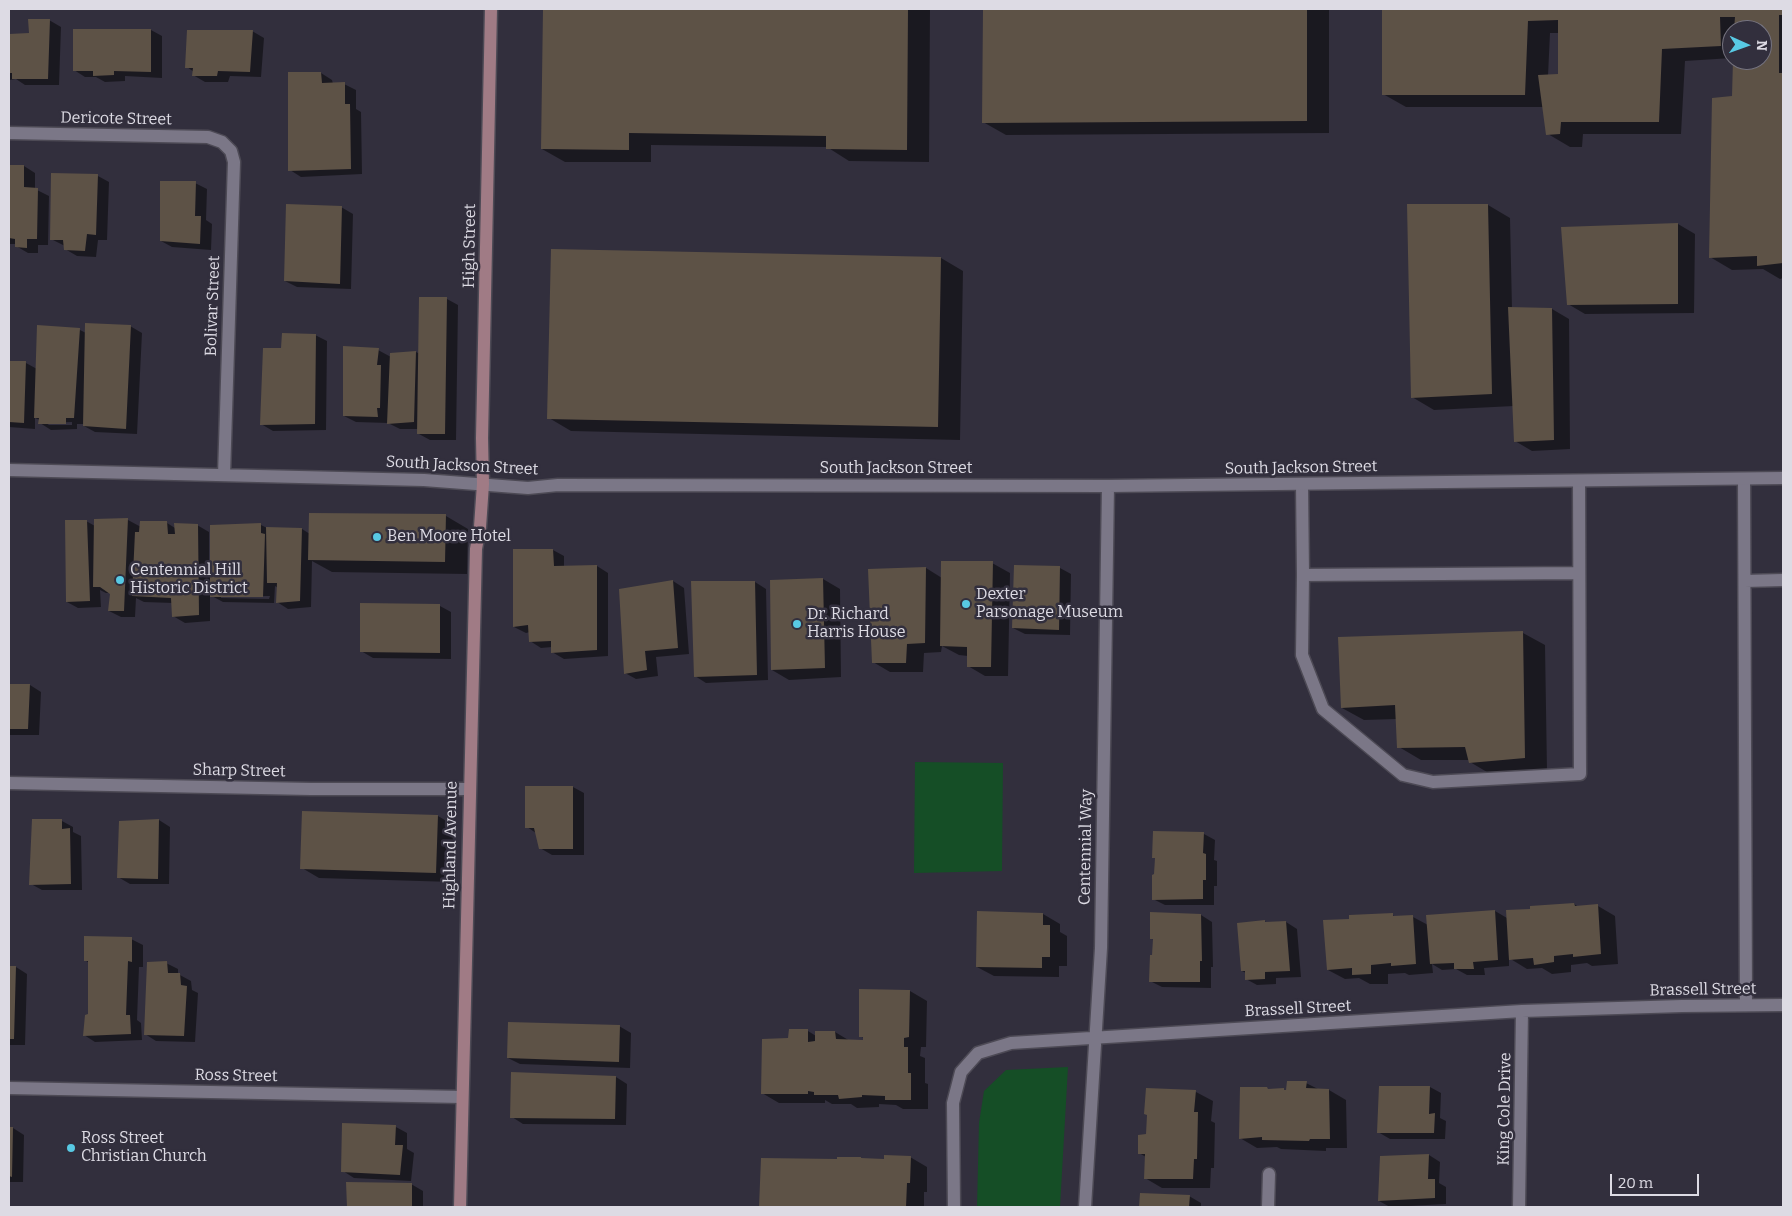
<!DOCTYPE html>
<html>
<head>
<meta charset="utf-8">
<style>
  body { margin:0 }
  #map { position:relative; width:1792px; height:1216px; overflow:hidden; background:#322f3d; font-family:Bitter,serif }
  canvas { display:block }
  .frame { position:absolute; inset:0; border:10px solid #dddbe4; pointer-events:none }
  .north { position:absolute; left:1722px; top:20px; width:50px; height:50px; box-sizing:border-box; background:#322f3d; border:1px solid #767480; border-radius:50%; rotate:92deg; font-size:14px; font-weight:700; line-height:20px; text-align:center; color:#dddbe4 }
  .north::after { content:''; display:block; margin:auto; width:18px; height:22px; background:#58c9e3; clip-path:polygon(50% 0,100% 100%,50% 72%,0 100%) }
  .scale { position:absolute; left:1610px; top:1174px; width:89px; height:22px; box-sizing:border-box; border:2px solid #dddbe4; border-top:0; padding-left:6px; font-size:15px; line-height:18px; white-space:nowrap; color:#dddbe4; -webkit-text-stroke:4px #322f3d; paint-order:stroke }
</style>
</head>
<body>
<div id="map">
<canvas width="1792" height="1216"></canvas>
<div class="frame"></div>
<div class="north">N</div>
<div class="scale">20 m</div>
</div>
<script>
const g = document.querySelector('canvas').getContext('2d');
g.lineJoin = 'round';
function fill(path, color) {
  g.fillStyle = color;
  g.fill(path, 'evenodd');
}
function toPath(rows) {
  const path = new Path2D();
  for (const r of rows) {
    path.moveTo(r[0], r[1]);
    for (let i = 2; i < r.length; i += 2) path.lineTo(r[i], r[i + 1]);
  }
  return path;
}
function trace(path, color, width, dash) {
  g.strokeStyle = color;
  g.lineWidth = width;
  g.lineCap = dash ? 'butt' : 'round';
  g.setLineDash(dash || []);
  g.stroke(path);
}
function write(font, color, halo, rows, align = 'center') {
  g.font = font + ' Bitter,serif';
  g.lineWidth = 5;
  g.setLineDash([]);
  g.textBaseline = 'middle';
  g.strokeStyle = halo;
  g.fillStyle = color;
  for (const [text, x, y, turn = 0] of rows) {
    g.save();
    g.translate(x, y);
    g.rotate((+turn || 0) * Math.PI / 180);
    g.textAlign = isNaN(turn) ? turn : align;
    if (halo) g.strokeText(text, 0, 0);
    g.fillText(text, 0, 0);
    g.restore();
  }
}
const green = toPath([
  [915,762,1003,763,1002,871,914,873],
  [1068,1067,1060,1207,977,1207,979,1123,984,1091,1006,1070]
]);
const shadow = toPath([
  [544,9,930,9,929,162,849,161,827,147,651,145,651,162,565,162,542,149],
  [984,9,1329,9,1329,133,1006,135,983,122],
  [1383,9,1783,9,1783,278,1780,279,1763,269,1732,270,1710,257,1733,97,1735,60,1762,60,1762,30,1732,30,1732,58,1685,61,1681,134,1583,134,1582,147,1570,147,1548,134,1544,107,1406,107,1383,94],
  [1550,33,1559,33,1560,76,1548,76],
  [49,20,61,27,59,85,25,85,16,79,9,80,9,35,30,34],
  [75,30,151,30,162,36,162,78,125,76,125,81,105,82,96,77,85,77,74,70],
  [252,31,264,38,261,77,230,76,228,82,205,82,193,75,194,72,187,67],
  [321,73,332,80,333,84,344,84,356,90,356,109,361,112,362,174,301,177,290,170],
  [24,166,35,173,35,189,49,196,48,245,38,245,38,253,28,253,16,246,17,244,9,244,9,171],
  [98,176,109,182,107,240,98,240,96,257,77,256,65,249,65,246,51,239],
  [195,183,207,189,206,220,212,224,211,250,172,247,161,241],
  [1488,205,1510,218,1512,309,1552,309,1569,319,1570,449,1532,451,1515,441,1514,406,1434,410,1412,397],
  [341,207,353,214,351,289,297,287,285,281],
  [1678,224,1695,234,1694,313,1585,314,1568,304,1562,228],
  [941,258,963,271,960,440,571,431,549,418],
  [447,299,458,305,456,440,430,440,419,434,419,429,400,429,388,423,356,422,344,416,378,350,391,357,416,352,420,354],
  [130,326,142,333,137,434,95,432,84,426,84,424,77,424,77,429,51,430,40,423,40,420,35,418,35,429,9,427,9,362,26,363,37,369,80,330,86,333],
  [72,422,72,425,49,425,46,423],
  [315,335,327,341,326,430,273,431,261,424,282,350],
  [446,516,468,529,467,574,332,572,312,561,311,607,288,609,277,602,278,588,275,586,274,603,223,602,210,595,210,621,185,623,173,616,173,603,144,602,136,598,135,617,121,617,109,611,111,593,106,593,100,590,101,607,78,608,67,602,86,521,95,526,95,520,128,520,141,527,167,523,175,528,197,525,209,532,209,561,212,561,212,527,261,525,267,528,302,529,310,534],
  [221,596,270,596,269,599,221,598],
  [553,550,564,556,564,567,597,566,608,573,608,656,564,659,552,652,552,647,541,648,530,641,530,632,526,633,514,627],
  [992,563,1010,573,1008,676,985,676,968,666,968,656,959,655,942,646,941,652,924,653,923,672,890,672,873,662,870,570,926,568,942,578],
  [1015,566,1060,568,1071,574,1070,635,1025,634,1013,628],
  [823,579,840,589,841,677,789,680,772,670],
  [673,581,684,588,689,654,656,657,658,676,636,679,625,673],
  [755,582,766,589,768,680,706,683,695,676],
  [440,606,451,612,451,659,373,658,361,651],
  [1523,633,1545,645,1547,771,1492,775,1470,762,1469,760,1421,760,1399,747,1397,719,1364,720,1342,708],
  [9,685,30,685,41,692,39,735,9,735],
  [573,787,584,793,584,855,552,855,540,848,536,833,527,827],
  [438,816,455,826,453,882,319,878,302,868],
  [159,820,170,827,169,884,130,884,118,877],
  [62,821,73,827,73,832,81,836,82,890,42,890,31,884],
  [1154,832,1204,834,1215,840,1214,860,1217,861,1217,886,1214,886,1214,905,1165,905,1153,899,1156,859],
  [1574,904,1579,907,1598,906,1615,916,1618,964,1592,966,1587,963,1571,965,1571,972,1552,974,1542,968,1527,969,1509,958,1509,966,1484,968,1485,975,1467,975,1456,969,1442,970,1432,964,1433,973,1409,975,1405,973,1388,974,1388,984,1370,984,1359,978,1345,979,1328,970,1350,920,1392,915,1396,917,1413,917,1428,925,1427,916,1495,911,1507,918],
  [978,912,1043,914,1060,924,1060,932,1067,936,1067,966,1059,966,1059,977,994,976,977,967],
  [1201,915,1212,922,1213,967,1211,967,1211,988,1162,987,1150,981,1154,940,1151,938],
  [1264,921,1268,923,1286,922,1297,929,1301,977,1276,978,1276,984,1257,985,1246,979,1246,973,1242,971],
  [131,939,143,945,143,967,139,967,137,1020,141,1023,142,1040,95,1042,84,1035,89,1015,89,963,85,960],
  [166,963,178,969,178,974,191,981,192,990,198,993,195,1042,156,1041,145,1034],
  [9,967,16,967,27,974,25,1045,9,1045],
  [910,991,927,1001,926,1047,921,1047,920,1056,925,1058,925,1083,928,1084,928,1109,903,1109,896,1105,879,1104,879,1107,857,1108,851,1104,832,1104,825,1100,825,1103,779,1103,762,1093,789,1039,808,1031,816,1036,835,1032,850,1041,864,1041,864,1038,860,1036],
  [619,1026,631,1033,630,1068,520,1064,508,1058],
  [616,1077,627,1084,626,1125,523,1124,512,1117],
  [1306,1083,1318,1089,1329,1090,1346,1100,1347,1148,1326,1148,1326,1151,1281,1149,1277,1147,1257,1148,1240,1138,1269,1090,1284,1090,1287,1092],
  [1430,1087,1441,1093,1440,1118,1446,1121,1445,1139,1390,1139,1378,1132],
  [1196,1092,1213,1101,1211,1121,1215,1123,1214,1168,1211,1168,1210,1188,1162,1188,1145,1178,1146,1157,1139,1153,1147,1136],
  [396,1127,407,1133,407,1149,414,1153,411,1181,354,1178,343,1171],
  [9,1128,13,1128,24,1135,23,1182,9,1182],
  [1429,1155,1440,1162,1439,1183,1446,1187,1446,1204,1390,1207,1379,1201],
  [910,1157,927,1167,927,1192,924,1192,924,1207,760,1207,763,1159,885,1160],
  [348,1183,411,1184,423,1191,423,1207,348,1207],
  [1141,1194,1189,1196,1201,1203,1201,1207,1140,1207]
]);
const building = toPath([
  [543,9,908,9,907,150,826,149,826,136,629,133,629,150,541,149],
  [983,9,1307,9,1307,121,982,123],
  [1382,9,1783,9,1783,15,1779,15,1779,73,1783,73,1783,263,1757,266,1757,256,1709,258,1712,98,1732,96,1733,60,1762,60,1762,30,1734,30,1735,17,1720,17,1721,46,1662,49,1659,122,1561,122,1560,134,1546,135,1538,75,1558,74,1558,20,1528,21,1525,95,1382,95],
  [28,19,50,19,48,79,12,79,12,73,9,73,9,34,29,33],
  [73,29,151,29,151,72,114,71,114,75,93,76,93,71,73,71],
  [187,30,253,30,250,72,218,71,217,76,192,76,193,68,185,68],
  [288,72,321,72,322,83,345,82,345,104,350,104,351,169,288,171],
  [10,165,24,165,24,187,38,188,37,239,27,239,27,248,15,247,15,239,9,238],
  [51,173,98,174,96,235,87,234,85,251,64,250,63,240,50,240],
  [160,181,196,181,195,216,201,216,200,244,160,241],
  [286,204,342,206,340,284,284,281],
  [1407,204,1488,204,1492,394,1411,398],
  [1678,223,1678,304,1567,305,1561,227],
  [551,249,941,257,938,427,547,419],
  [419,297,447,297,445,434,417,434],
  [1508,307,1552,308,1554,440,1514,442],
  [85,323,131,325,126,429,83,426],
  [37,325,80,328,74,418,66,418,66,424,38,424,39,418,34,418],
  [282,333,316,334,315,424,260,425,263,348,281,348],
  [343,346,379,348,377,365,381,365,380,408,377,408,378,417,343,416],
  [416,351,414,422,387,424,390,353],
  [9,361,26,361,24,423,9,422],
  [309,513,446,514,445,562,308,560],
  [128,518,124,611,108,611,110,594,100,587,93,587,94,519],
  [65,520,87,520,90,601,66,602],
  [140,521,167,521,168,534,175,534,174,523,198,524,199,615,172,617,171,598,132,596,135,532,139,532],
  [261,523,261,533,265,534,263,597,210,597,210,525],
  [266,527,302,528,300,601,276,603,277,583,267,583],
  [513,549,553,549,554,566,597,565,597,650,551,653,551,641,529,642,528,625,513,627],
  [941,561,993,561,991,667,967,667,967,647,940,646],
  [1014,565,1060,566,1059,630,1012,628],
  [926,567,925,643,907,644,906,663,872,663,868,569],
  [823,578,825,668,771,670,770,580],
  [673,580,678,648,645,651,647,670,624,674,619,589],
  [691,581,755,581,757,675,694,677],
  [360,603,440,604,440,653,360,652],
  [1523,631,1525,758,1469,763,1465,747,1397,748,1395,705,1341,708,1338,637],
  [9,684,30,684,28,729,9,729],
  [525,786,573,786,573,849,539,849,534,828,525,828],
  [302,811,438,815,436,873,300,869],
  [32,819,62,819,62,829,70,828,71,884,29,885],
  [159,819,158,879,117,878,119,821],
  [1153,831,1204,832,1203,853,1206,854,1206,880,1203,880,1203,899,1152,900,1152,875,1154,874,1155,858,1152,858],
  [1574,903,1575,906,1598,904,1601,954,1573,957,1573,954,1554,956,1554,962,1534,965,1533,958,1509,960,1506,910,1530,909,1530,906],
  [1495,910,1498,960,1473,962,1474,969,1454,969,1454,963,1430,964,1426,915],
  [977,911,1043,913,1043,925,1050,925,1050,957,1042,957,1042,968,976,967],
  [1150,912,1201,914,1202,961,1200,961,1200,982,1149,982,1150,955,1152,955,1153,939,1150,939],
  [1393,913,1393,916,1413,915,1416,964,1391,966,1391,963,1371,965,1371,974,1352,975,1352,968,1327,970,1323,920,1349,919,1349,915],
  [1265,920,1265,922,1286,921,1290,971,1265,972,1265,979,1245,980,1245,971,1241,971,1237,923],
  [84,936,132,937,132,962,128,961,126,1015,130,1015,131,1034,83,1036,85,1015,88,1014,88,961,84,961],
  [167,961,168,973,180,973,181,985,187,986,184,1036,144,1035,147,962],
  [9,966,16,966,14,1039,9,1039],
  [859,989,910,990,909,1037,904,1038,904,1047,908,1047,908,1073,911,1073,911,1100,885,1100,885,1096,862,1095,862,1097,839,1099,838,1095,814,1095,814,1092,808,1091,808,1094,761,1094,762,1039,788,1038,789,1029,808,1029,808,1042,815,1041,815,1031,835,1031,836,1039,863,1040,863,1037,859,1037],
  [508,1022,620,1025,619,1062,507,1058],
  [511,1072,616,1076,615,1119,510,1118],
  [1287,1081,1307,1081,1306,1088,1329,1089,1330,1139,1310,1139,1309,1141,1262,1140,1262,1137,1239,1139,1240,1087,1267,1087,1268,1089,1284,1088,1284,1090,1286,1090],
  [1379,1086,1430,1086,1429,1114,1435,1113,1434,1133,1377,1133],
  [1146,1088,1196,1090,1194,1112,1198,1112,1197,1159,1194,1159,1193,1179,1144,1179,1145,1154,1138,1154,1138,1135,1146,1134,1147,1115,1144,1114],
  [342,1123,396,1125,395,1145,403,1145,400,1175,341,1172],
  [9,1127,13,1127,12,1177,9,1176],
  [1429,1154,1428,1179,1435,1179,1435,1198,1378,1201,1380,1156],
  [884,1155,911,1156,910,1183,907,1183,906,1207,759,1207,761,1158,837,1159,837,1157,861,1157,861,1158,884,1159],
  [346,1182,412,1183,412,1207,347,1207],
  [1140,1193,1190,1195,1189,1207,1139,1207]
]);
const service = toPath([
  [1744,479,1746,1005],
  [1302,484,1303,575],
  [1579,573,1303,575,1302,655,1323,709,1403,775,1433,782,1580,774,1579,481],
  [1745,581,1783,580],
  [1268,1207,1269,1174]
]);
const minor = toPath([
  [9,133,208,137,222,142,231,151,234,162,224,475],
  [9,470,424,480,528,488,558,485,1108,486,1783,478],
  [9,783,311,789,469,789],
  [9,1088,462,1097],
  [954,1207,953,1103,961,1072,978,1053,1011,1043,1522,1011,1682,1006,1783,1005],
  [1085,1207,1101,948,1108,486],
  [1519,1207,1522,1011]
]);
const secondary = toPath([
  [460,1207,476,549,480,527,483,484,482,438,491,9]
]);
const markers = [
  [377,537,5,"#58c9e3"],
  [120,580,5,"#58c9e3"],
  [966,604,5,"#58c9e3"],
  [797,624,5,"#58c9e3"],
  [71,1148,5,"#58c9e3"]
];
const streetNames = [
  ["Dericote Street",116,119,1],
  ["High Street",470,246,-89],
  ["Bolivar Street",213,306,-88],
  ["South Jackson Street",462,466,3],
  ["South Jackson Street",1301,468,-1],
  ["South Jackson Street",896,469],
  ["Sharp Street",239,771,1],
  ["Highland Avenue",451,845,-89],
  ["Centennial Way",1086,847,-89],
  ["Brassell Street",1703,990,-1],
  ["Brassell Street",1298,1009,-3],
  ["Ross Street",236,1076,1],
  ["King Cole Drive",1505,1109,-89]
];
const poiNames = [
  ["Ben Moore Hotel",387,537],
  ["Centennial Hill",130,571],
  ["Historic District",130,589],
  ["Dexter",976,595],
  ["Parsonage Museum",976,613],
  ["Dr. Richard",807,615],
  ["Harris House",807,633],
  ["Ross Street",81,1139],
  ["Christian Church",81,1157]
];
fill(green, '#154e26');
fill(shadow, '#0007');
fill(building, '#5d5246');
trace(service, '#4d4a55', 15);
trace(minor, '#4d4a55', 15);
trace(secondary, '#4d4a55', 15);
trace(service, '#7b7787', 12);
trace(minor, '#7b7787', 12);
trace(secondary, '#a07b85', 12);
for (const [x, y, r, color] of markers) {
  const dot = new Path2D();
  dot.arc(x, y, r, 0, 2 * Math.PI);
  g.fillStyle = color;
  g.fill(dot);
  trace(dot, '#322f3d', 2);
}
write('16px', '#dddbe4', '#322f3d', streetNames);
write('16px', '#dddbe4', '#322f3d', poiNames, 'left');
</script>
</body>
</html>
